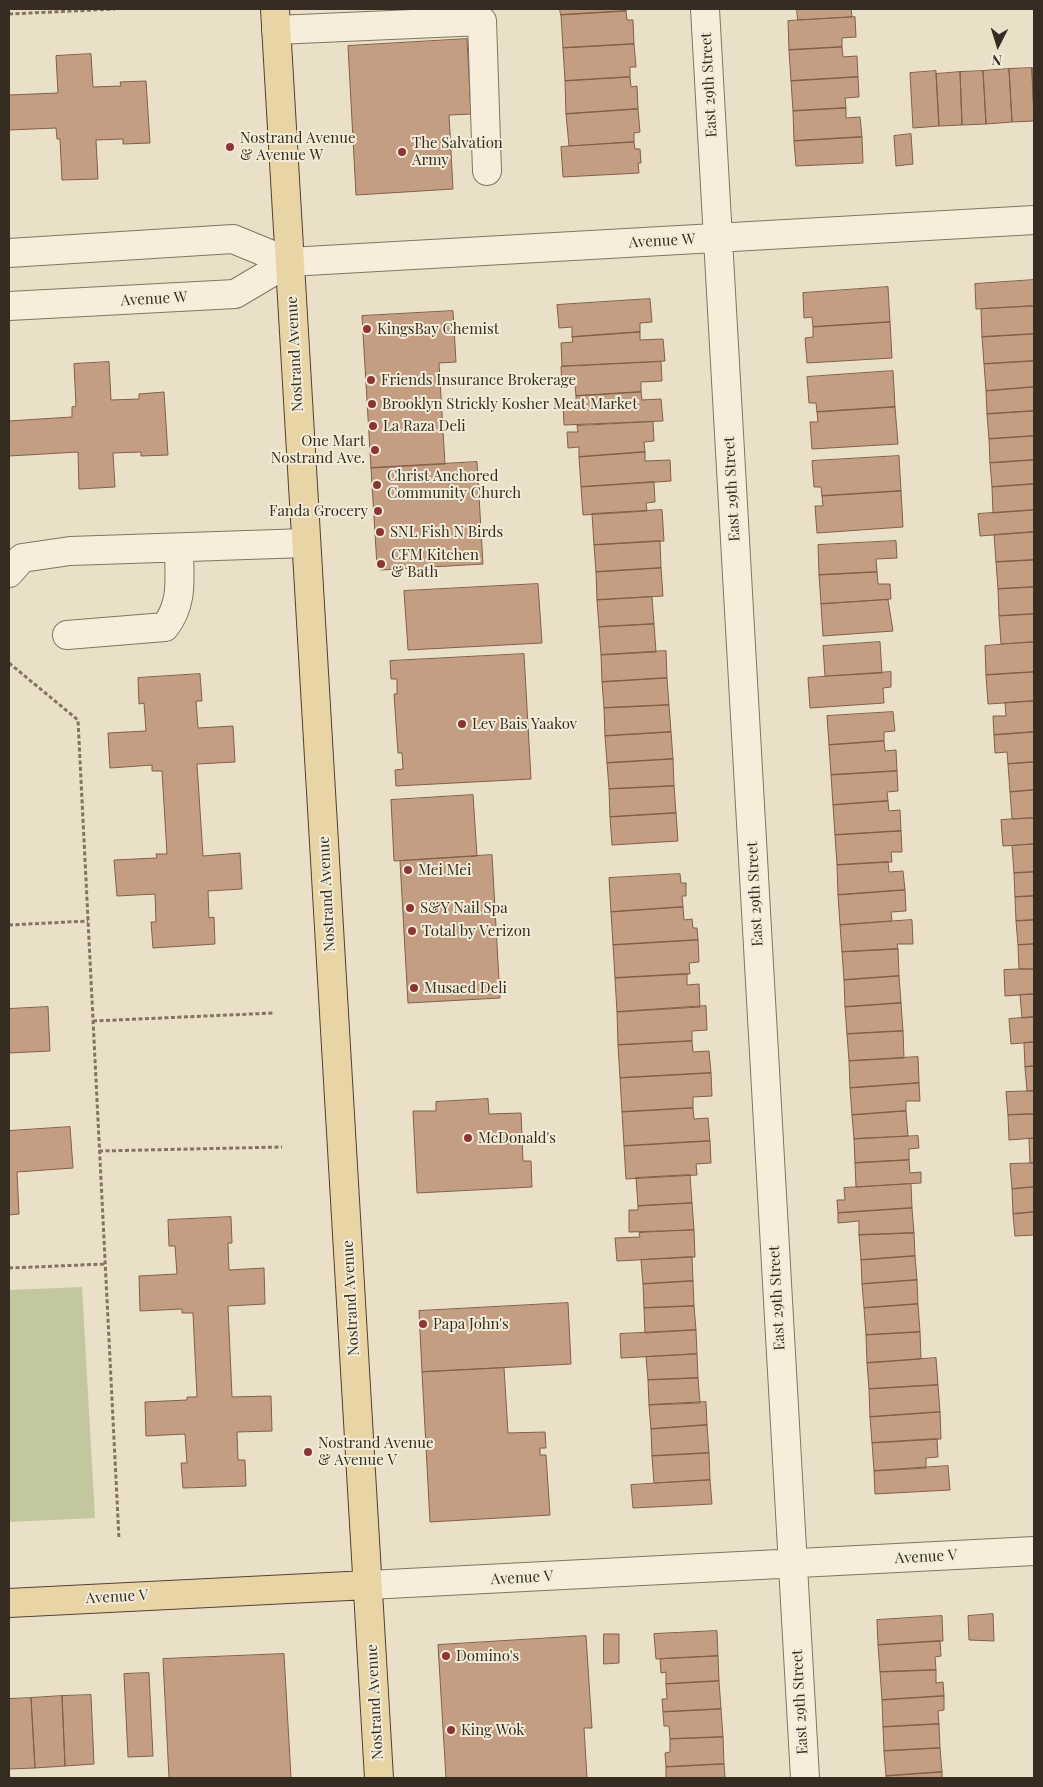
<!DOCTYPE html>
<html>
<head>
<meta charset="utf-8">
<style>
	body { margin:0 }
	#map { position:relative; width:1043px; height:1787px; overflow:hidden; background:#eae0c8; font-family:"Playfair Display",serif }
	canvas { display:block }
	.frame { position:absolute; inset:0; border:10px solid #362c21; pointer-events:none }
	.north { position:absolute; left:973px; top:20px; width:50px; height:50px; -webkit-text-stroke:4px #f2ebd7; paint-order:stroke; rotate:185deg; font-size:14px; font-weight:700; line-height:20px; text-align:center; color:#362c21 }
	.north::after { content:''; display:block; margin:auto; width:18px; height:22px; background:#362c21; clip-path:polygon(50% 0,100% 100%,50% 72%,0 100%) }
</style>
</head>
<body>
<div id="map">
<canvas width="1043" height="1787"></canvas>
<div class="frame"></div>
<div class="north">N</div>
</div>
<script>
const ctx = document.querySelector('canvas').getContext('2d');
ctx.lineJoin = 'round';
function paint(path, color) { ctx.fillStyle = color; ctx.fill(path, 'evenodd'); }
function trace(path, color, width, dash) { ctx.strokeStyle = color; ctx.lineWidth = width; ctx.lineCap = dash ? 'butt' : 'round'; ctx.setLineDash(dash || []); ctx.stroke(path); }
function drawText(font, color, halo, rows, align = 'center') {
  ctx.font = font + ' "Playfair Display",serif'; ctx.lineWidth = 4; ctx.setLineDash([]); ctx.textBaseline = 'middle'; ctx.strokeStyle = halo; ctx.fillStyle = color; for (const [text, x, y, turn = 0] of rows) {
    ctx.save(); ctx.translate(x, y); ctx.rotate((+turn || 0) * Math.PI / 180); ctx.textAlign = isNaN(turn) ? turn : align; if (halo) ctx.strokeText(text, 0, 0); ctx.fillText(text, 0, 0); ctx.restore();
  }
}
paint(new Path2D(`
	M82,1287L95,1518L9,1522V1290Z`), '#c2c79d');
const building = new Path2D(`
	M560,9H626V11L561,15Z
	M797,9H851L852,17L798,20Z
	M626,11L627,20H633L634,44L563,48L561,15Z
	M855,17L856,37L842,38V47L789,50L788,21Z
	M467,39L471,114L449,115L453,189L356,195L348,46Z
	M634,44L636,67H630V77L565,81L563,48Z
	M842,47L843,57L857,56L858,77L791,81L789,50Z
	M91,54L93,87L121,86L120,82L146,81L150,143L123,144V139L96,140L98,179L62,180L60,139H57L56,128L9,130V95L58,93L56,56Z
	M1032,68L1034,121L1012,122L1009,69Z
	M1032,68H1034V111Z
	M1009,69L1012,122L986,124L983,71Z
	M936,71L939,126L913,128L910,73Z
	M983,71L986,124L962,125L960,72Z
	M960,72L962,125L939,126L936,74Z
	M630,77L631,87L637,86L638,109L566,114L565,81Z
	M858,77L859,97L845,98L846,108L793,111L791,81Z
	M846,108V118L860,117L862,137L794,141L793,111Z
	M638,109L640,132L634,133V142L569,146L566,114Z
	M911,134L913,164L896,166L894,136Z
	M862,137L863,163L796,166L794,141Z
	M634,142L635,149H640L641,163H638L639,173L563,177L561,147Z
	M1034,280V306L976,309L975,284Z
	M888,287L890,322L813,327L812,317L804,318L803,293Z
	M650,299L652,322L640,323V332L572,337V327L559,328L557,305Z
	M1034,306V334L982,337L981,309Z
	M453,311L456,362L439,363L445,464L371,468L362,316Z
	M890,322L892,358L807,363L805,338L813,337V327Z
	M640,332V340L663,339L665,361L562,366L561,343L573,342L572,337Z
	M1034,334V361L984,364L982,337Z
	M1034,361V387L986,391L984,364Z
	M109,362L111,400L139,399V394L164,392L168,455L141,456V452L113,453L115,487L79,489L78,452L9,456V421L72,417V407L76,406L74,364Z
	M661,362L662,381L641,382V392L576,396L575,385L562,386L561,367Z
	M893,371L895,407L817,412L816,403H809L807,377Z
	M1034,387V411L987,414L986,391Z
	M641,392L642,400L661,399L663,421L564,425L563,405L576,404V396Z
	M895,407L898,444L812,449L810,422H818L817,412Z
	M1034,411V436L989,439L987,414Z
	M653,422L654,441L644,442L645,452L579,457V447L568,448L567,432H578L577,426Z
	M1034,436V460L990,463L989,439Z
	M645,452V461L670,460L671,481L581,487L579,457Z
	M899,456L901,491L822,496L821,487H814L812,461Z
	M1034,460V484L992,487L990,463Z
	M477,462L483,564L380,570V566H377L371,468Z
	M654,482L655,502L646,503L647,511L583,515L581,487Z
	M1034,484V510L993,513L992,487Z
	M901,491L903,527L817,533L815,506H823L822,496Z
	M662,510L664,541L594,545L592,514Z
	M1034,510V532L980,536L978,514Z
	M1034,532V560L996,562L994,535Z
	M660,541L661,568L596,572L594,545Z
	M896,541L897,558L876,559L877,572L819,575L818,545Z
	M1034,560V587L998,589L996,562Z
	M661,568L663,596L597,600L596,572Z
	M877,572L878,584H890L891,599L821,604L819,575Z
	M538,584L542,643L408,650L404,591Z
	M1034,587V614L999,616L998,589Z
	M652,597L654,624L599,627L597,600Z
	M888,600L893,631L823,636L821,604Z
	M1034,614V642L1001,644L999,616Z
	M654,624L656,652L601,655L599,627Z
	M880,642L882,673L825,676L823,646Z
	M1034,642V672L986,675L985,646Z
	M666,651L667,678L602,682L601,655Z
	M524,654L531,779L396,786L395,770L403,769L402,753H398L394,694H397V679H391L390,661Z
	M891,672V687L883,688L884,703L810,708L808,678Z
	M1034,672V701L988,704L986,675Z
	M200,674L202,701H196L198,728L233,726L235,762L197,764L203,856L240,853L242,889L208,891L209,918L214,917L215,944L153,948L151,922H156L155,894L117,896L114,860L157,858L156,854H167L162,771H152V765L110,768L108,733L146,731L144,703L139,704L138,678Z
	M667,678L669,705L604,708L602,682Z
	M1034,701V732L994,735L993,716H1006L1005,703Z
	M669,705L671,732L605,736L604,708Z
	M893,712L895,731L884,732V741L829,745L827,716Z
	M671,732L673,759L607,763L605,736Z
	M1034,732V762L1008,764L1007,752L995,753L994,735Z
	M884,741L885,751L896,750L897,771L831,775L829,745Z
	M673,759L674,786L609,789L607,763Z
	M1034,762V790L1010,792L1008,764Z
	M897,771L898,791L887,792L888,801L833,805L831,775Z
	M674,786L676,813L610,817L609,789Z
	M1034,790V818L1012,819L1010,792Z
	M473,795L477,856L394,861L391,800Z
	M888,801L889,811L900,810L901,831L835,835L833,805Z
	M676,813L678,841L612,845L610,817Z
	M1034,818V844L1003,846L1001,820Z
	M901,831L902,852H891L892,862L837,865L835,835Z
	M1034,844V872L1014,873L1012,846Z
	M492,855L500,998L408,1003L400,861Z
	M888,862L889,872L903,871L905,890L838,895L837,865Z
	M1034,872V896L1015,897L1014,873Z
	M680,874L681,883H686V896H682L683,907L611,912L609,878Z
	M905,890L906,911L891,912L892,921L840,925L838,895Z
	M1034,896V920L1016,921L1015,897Z
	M683,907L684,920L692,919L693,928H697L698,940L613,945L611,912Z
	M912,920L913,944H897L898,949L842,952L840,925Z
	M1034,920V944L1018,945L1016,921Z
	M698,940L699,962L689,963L690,974L615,978L613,945Z
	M1034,944V969H1019L1018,945Z
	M898,949L899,976L844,980L842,952Z
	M1019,969H1034V994L1005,996L1004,970Z
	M687,974V985L699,984L700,1007L617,1012L615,978Z
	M899,976L901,1003L845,1007L844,980Z
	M1034,994V1017L1022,1018L1020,995Z
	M901,1003L903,1031L847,1034L845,1007Z
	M706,1006L707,1030L692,1031V1041L618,1045L617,1012Z
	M48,1007L50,1051L9,1053V1009Z
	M1034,1017V1042L1011,1044L1009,1019Z
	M903,1031L904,1058L849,1061L847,1034Z
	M692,1041L693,1052L709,1051L711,1073L620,1078L618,1045Z
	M1034,1042V1066L1025,1067L1024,1043Z
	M918,1057L919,1083L850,1088L849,1061Z
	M1034,1066V1091H1027L1025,1067Z
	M711,1073L712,1096L693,1097V1108L622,1112L620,1078Z
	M919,1083L920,1101H906V1111L852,1115L850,1088Z
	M1027,1091H1034V1114L1008,1115L1006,1092Z
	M488,1099L489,1114L521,1113L523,1161H531L532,1187L417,1193L413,1111H436V1102Z
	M693,1108L694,1119L708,1118L710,1141L624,1146L622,1112Z
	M906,1111L908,1136L854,1139L852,1115Z
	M1034,1114V1138L1009,1140L1008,1115Z
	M70,1127L73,1168L17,1172L19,1214L9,1215V1131Z
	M918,1136L919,1148L909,1149V1160L855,1163L854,1139Z
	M1034,1138V1163H1030L1029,1139Z
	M710,1141L711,1163L696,1164L697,1175L626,1179L624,1146Z
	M909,1160L910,1173L921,1172V1183L856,1187L855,1163Z
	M1030,1163H1034V1187L1012,1189L1010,1164Z
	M690,1175L692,1203L638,1206L636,1178Z
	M911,1184L912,1208L838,1213L837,1200H845L844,1188Z
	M1034,1187V1212L1013,1214L1012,1189Z
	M692,1203L694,1230L629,1232V1210H638V1206Z
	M912,1208L914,1233L859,1235V1221L838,1223V1213Z
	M1034,1212V1235L1015,1236L1013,1214Z
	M231,1217L232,1243H228L229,1270L264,1268L265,1304L228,1306L232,1397L271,1396L272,1431L237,1432L238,1460H245L246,1486L183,1488L181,1463H187L185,1434L146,1436L145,1402L187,1400V1397H197L193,1313H182V1309L140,1311L139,1276L177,1274L175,1246H169L168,1220Z
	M694,1230L695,1257L617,1261L615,1238L640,1237L639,1233Z
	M914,1233L915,1256L861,1260L859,1235Z
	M915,1256L917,1280L862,1284L861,1260Z
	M692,1257L693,1281L643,1284L641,1260Z
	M917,1280L918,1304L864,1308L862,1284Z
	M693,1281L694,1306L644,1308L643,1284Z
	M568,1303L571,1364L422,1372L419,1311Z
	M918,1304L920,1332L866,1335L864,1308Z
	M694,1306L696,1330L645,1333L644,1308Z
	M696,1330L697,1354L621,1358L620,1334Z
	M920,1332L921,1359L867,1363L866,1335Z
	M697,1354L698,1378L648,1380L646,1357Z
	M936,1358L938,1385L869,1389L867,1363Z
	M504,1368L508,1433L545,1432L546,1448H540V1455H546L550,1515L430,1522L422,1372Z
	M698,1378L700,1403L649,1405L648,1380Z
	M938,1385L940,1412L870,1417L869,1389Z
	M706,1402L707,1425L651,1429L649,1405Z
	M940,1412L941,1439L872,1443L870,1417Z
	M707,1425L709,1453L652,1456L651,1429Z
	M937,1439L938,1457L926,1458V1468L874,1471L872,1443Z
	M709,1453L710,1480L654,1483L652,1456Z
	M948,1466L950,1490L875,1494L874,1471Z
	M710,1480L712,1504L633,1508L631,1485Z
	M993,1614L994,1641L969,1640L968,1616Z
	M942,1616L943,1641L878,1645L877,1620Z
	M717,1631L718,1656L656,1659L654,1634Z
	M604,1634H619V1663L604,1664Z
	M586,1636L592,1728H584L587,1778H446L438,1645Z
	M940,1641L941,1656L935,1657L936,1670L880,1672L878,1645Z
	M284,1654L291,1778H169L163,1659Z
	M718,1656L719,1681L666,1684V1672L661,1673L660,1659Z
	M936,1670V1683L943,1682L944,1696L882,1700L880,1672Z
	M149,1673L153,1756L128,1757L124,1674Z
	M719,1681L721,1709L663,1712L662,1699H667L666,1684Z
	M91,1695L94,1764L65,1766L62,1696Z
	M62,1696L65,1766L35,1768L31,1698Z
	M944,1696V1710L938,1711L939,1724L883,1727L882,1700Z
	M31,1698L35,1768L9,1769V1699Z
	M721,1709L723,1737L670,1739L669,1726H664L663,1712Z
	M939,1724L940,1748L884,1751L883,1727Z
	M723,1737L724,1764L666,1767L665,1753L670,1752V1739Z
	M940,1748L942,1772L886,1776L884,1751Z
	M724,1764L725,1778H666V1767Z
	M942,1772V1778H886V1776Z`);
paint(building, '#c49e82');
trace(building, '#815f47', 1);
const minor = new Path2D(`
	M705,9L805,1778
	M276,30L482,21L487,171
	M9,253L233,239L289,262L1034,220
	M9,306L235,294L289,262
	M9,573L22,558L70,551L306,543
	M67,635L165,627C184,602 179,578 179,548
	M368,1585L1034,1551`);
const major = new Path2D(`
	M275,9L379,1778
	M9,1603L368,1585`);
trace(minor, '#84735f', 30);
trace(major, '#534233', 30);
trace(new Path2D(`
	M9,14L115,9
	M9,663L78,720L119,1539
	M9,925L88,921
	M93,1021L274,1013
	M99,1151L282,1147
	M9,1268L105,1264`), '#84735f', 3, [4, 2.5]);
trace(minor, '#f6eedb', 28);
trace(major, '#e9d4a5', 28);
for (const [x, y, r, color] of [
	[230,147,5,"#8d3535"],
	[402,152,5,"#8d3535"],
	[367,329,5,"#8d3535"],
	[371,380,5,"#8d3535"],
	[372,404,5,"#8d3535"],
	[373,426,5,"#8d3535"],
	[375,450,5,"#8d3535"],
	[377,485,5,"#8d3535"],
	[378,511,5,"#8d3535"],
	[380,532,5,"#8d3535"],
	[381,564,5,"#8d3535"],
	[462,724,5,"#8d3535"],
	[408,870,5,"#8d3535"],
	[410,908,5,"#8d3535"],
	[412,931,5,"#8d3535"],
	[414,988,5,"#8d3535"],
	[468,1138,5,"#8d3535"],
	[423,1324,5,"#8d3535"],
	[308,1452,5,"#8d3535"],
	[446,1656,5,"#8d3535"],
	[451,1730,5,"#8d3535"]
]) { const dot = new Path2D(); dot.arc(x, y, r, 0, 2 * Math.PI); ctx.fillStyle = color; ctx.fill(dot); trace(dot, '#f2ebd7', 2); }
drawText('15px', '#362c21', '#f2ebd7', [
	["East 29th Street",709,85,-93],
	["Avenue W",662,241,-3],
	["Avenue W",154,299,-3],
	["Nostrand Avenue",295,354,-93],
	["East 29th Street",732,489,-93],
	["Nostrand Avenue",327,894,-93],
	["East 29th Street",755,894,-93],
	["Nostrand Avenue",351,1298,-93],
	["East 29th Street",777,1298,-93],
	["Avenue V",926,1557,-3],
	["Avenue V",522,1578,-3],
	["Avenue V",117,1597,-3],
	["Nostrand Avenue",375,1702,-93],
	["East 29th Street",800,1702,-93]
]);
drawText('15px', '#362c21', '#f2ebd7', [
	["Nostrand Avenue",240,138],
	["& Avenue W",240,155],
	["The Salvation",412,143],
	["Army",412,160],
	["KingsBay Chemist",377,329],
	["Friends Insurance Brokerage",381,380],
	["Brooklyn Strickly Kosher Meat Market",382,404],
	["La Raza Deli",383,426],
	["One Mart",365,441,"right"],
	["Nostrand Ave.",365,458,"right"],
	["Christ Anchored",387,476],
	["Community Church",387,493],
	["Fanda Grocery",368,511,"right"],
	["SNL Fish N Birds",390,532],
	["CFM Kitchen",391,555],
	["& Bath",391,572],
	["Lev Bais Yaakov",472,724],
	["Mei Mei",418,870],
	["S&Y Nail Spa",420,908],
	["Total by Verizon",422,931],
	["Musaed Deli",424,988],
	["McDonald's",478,1138],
	["Papa John's",433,1324],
	["Nostrand Avenue",318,1443],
	["& Avenue V",318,1460],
	["Domino's",456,1656],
	["King Wok",461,1730]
], 'left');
</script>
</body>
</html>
